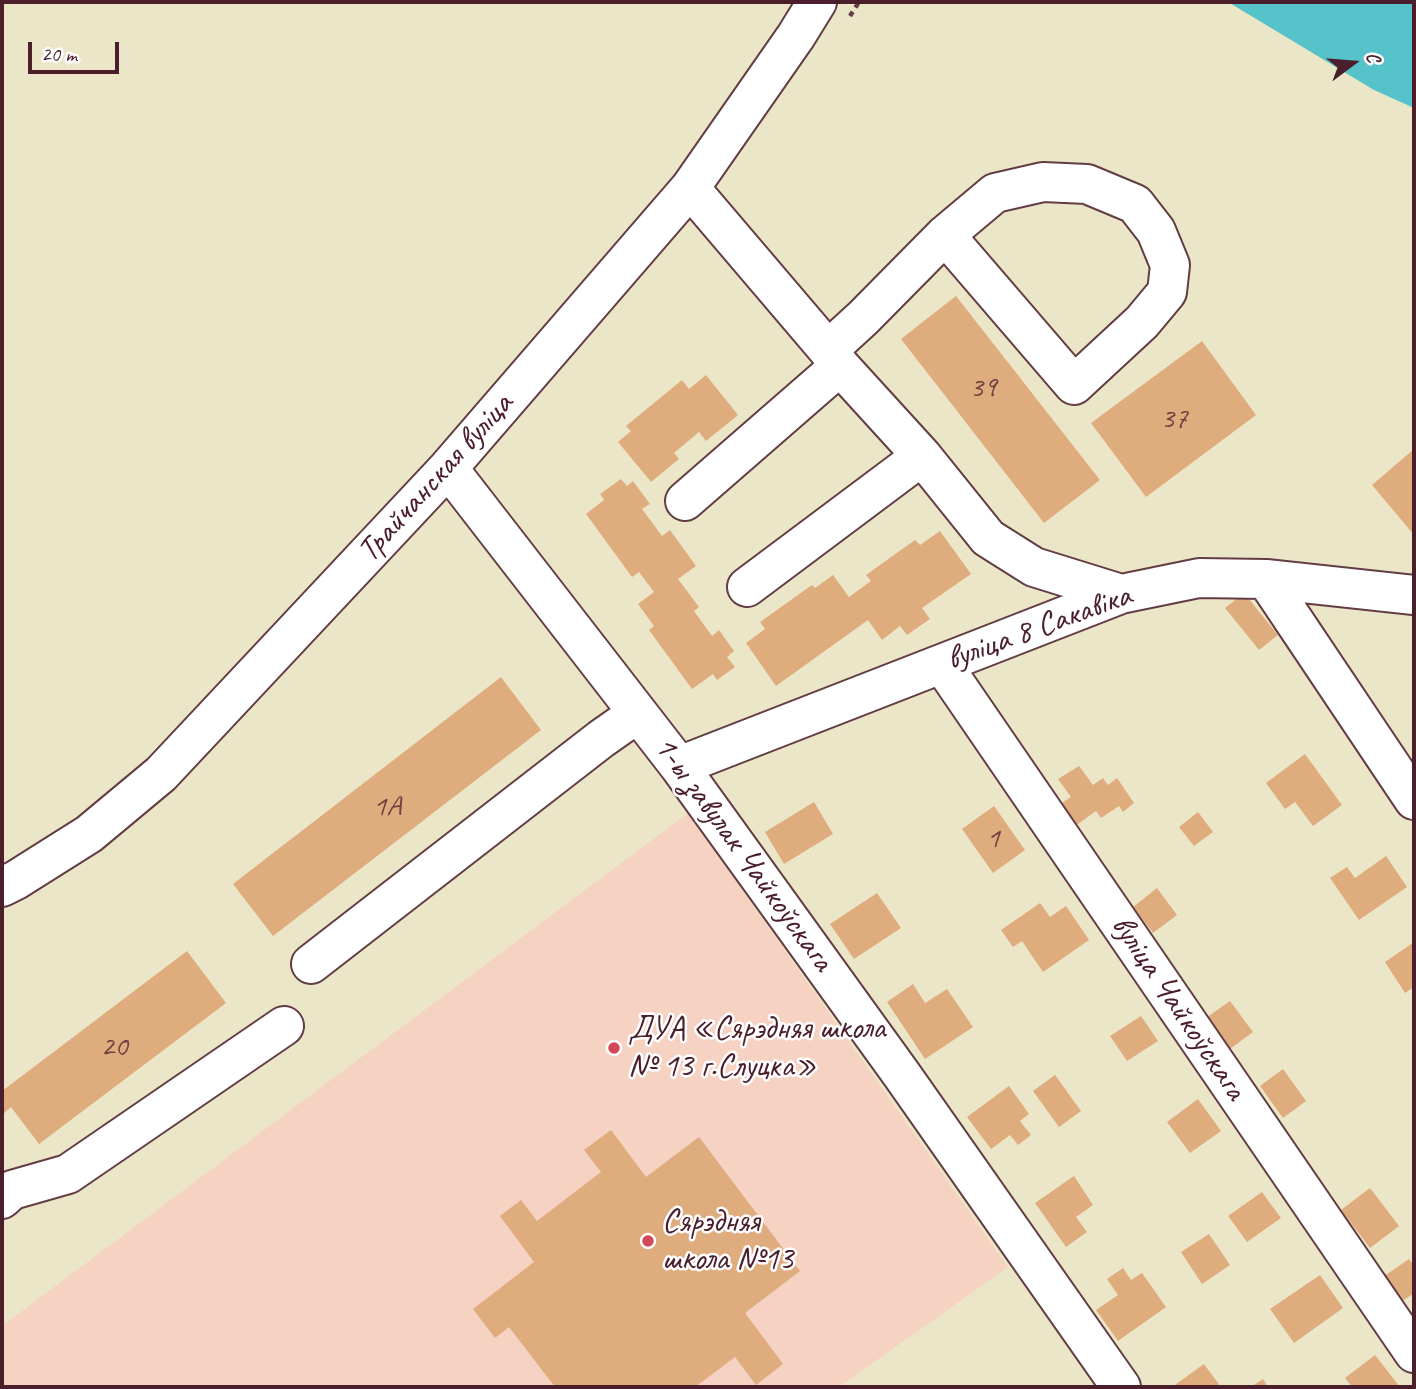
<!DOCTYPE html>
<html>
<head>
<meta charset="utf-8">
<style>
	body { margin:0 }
	#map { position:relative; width:1416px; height:1389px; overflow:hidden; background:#ece6c8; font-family:Caveat,sans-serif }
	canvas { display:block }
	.frame { position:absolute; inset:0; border:4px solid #4a1f2b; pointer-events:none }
	.north { position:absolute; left:1318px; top:28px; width:70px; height:70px; -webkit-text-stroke:5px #fff; paint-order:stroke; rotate:74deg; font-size:19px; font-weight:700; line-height:28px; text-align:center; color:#4a1f2b }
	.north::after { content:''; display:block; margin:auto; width:24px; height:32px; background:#4a1f2b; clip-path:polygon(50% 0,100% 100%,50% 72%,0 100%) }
	.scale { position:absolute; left:28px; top:42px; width:91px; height:32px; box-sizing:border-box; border:4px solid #4a1f2b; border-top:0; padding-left:9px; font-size:21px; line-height:24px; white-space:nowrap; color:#4a1f2b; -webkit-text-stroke:5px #fff; paint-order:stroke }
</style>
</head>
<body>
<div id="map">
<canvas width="1416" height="1389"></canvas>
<div class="frame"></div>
<div class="north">С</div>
<div class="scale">20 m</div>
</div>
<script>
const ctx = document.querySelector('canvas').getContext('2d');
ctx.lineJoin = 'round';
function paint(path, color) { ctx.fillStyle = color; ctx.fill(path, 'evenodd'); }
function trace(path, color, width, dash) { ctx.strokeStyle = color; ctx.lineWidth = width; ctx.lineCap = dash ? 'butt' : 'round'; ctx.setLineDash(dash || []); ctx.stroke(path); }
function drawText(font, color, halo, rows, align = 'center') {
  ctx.font = font + ' Caveat,sans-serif'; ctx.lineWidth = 5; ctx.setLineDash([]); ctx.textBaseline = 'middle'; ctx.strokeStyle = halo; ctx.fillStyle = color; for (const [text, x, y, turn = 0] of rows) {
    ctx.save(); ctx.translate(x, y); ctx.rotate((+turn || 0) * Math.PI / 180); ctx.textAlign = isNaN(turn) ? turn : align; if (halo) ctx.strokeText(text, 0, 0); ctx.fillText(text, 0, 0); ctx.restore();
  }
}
paint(new Path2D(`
	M688,813L1008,1267L839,1387H2V1326Z`), '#f5d2c2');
paint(new Path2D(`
	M1228,2H1414V108L1374,90Z`), '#55c3c9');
paint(new Path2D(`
	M956,296L1100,480L1044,523L901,339Z
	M1202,341L1256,415L1146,497L1091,423Z
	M706,375L738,415L706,441L699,432L674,453L679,459L651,482L618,442L631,431L626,426L682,380L689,389Z
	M1414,449V535L1372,485Z
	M621,479L627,486L633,481L650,504L642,509L662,536L670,530L696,566L678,579L699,607L694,611L712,636L719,630L734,651L727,657L735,667L717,680L713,674L692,689L649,630L654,626L638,604L654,592L639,572L632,577L586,514L604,500L600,494Z
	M940,531L971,574L922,608L930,619L907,635L900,626L882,640L868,620L776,686L746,643L765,629L760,622L812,585L815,588L833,575L849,597L871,581L866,575L915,540L920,545Z
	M1244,593L1278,635L1259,650L1225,608Z
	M501,677L541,730L273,936L233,884Z
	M1305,754L1342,805L1313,826L1295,802L1285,809L1266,783Z
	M1079,766L1093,785L1103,778L1108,785L1117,778L1134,803L1123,812L1119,806L1101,818L1096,811L1074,827L1059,805L1071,797L1058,779Z
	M814,802L833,834L784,864L765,832Z
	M994,806L1025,850L993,873L962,829Z
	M1198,812L1213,832L1194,846L1179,827Z
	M1386,856L1407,887L1359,920L1330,878L1347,867L1355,878Z
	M1157,888L1177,915L1153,933L1133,907Z
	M877,893L901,928L854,959L830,924Z
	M1040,903L1050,917L1066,906L1089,940L1043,972L1022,941L1013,947L1001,930Z
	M1414,942V987L1405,993L1385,962Z
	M187,951L226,1003L39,1144L11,1107L2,1115V1091Z
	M913,984L925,1003L947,989L973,1027L925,1059L887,1002Z
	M1230,1001L1253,1032L1230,1049L1206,1018Z
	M1141,1016L1158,1041L1127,1061L1110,1036Z
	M1283,1069L1306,1101L1283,1118L1260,1086Z
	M1055,1075L1081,1111L1059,1127L1033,1091Z
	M1009,1086L1029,1114L1020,1121L1031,1135L1018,1145L1010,1135L991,1149L967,1117Z
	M1198,1099L1221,1131L1190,1153L1167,1122Z
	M611,1130L646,1177L699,1137L800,1271L745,1313L783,1364L756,1385L735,1357L695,1387H555L509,1327L495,1338L473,1309L534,1262L500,1216L521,1200L537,1221L601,1172L584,1150Z
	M1074,1176L1093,1205L1076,1217L1087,1232L1066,1247L1035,1203Z
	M1370,1188L1399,1226L1370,1248L1341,1210Z
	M1262,1192L1281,1218L1247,1242L1228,1216Z
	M1209,1234L1230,1265L1202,1284L1181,1252Z
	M1409,1259L1414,1266V1293L1394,1307L1377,1281Z
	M1123,1268L1131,1280L1142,1273L1166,1307L1118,1341L1096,1310L1118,1295L1107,1279Z
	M1320,1275L1343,1308L1294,1343L1270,1309Z
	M1375,1355L1400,1387H1352L1345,1378Z
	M1204,1364L1221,1387H1172Z
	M1263,1379L1268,1387H1251Z`), '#dfac7e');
const minor = new Path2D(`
	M690,188L828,350L840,366L922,456L988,538L1034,567L1121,594
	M828,350L863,318L945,235L995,193L1043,182L1087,184L1135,204L1156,231L1170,265L1167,292L1142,322L1074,385L945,235
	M448,468L679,766L902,1075L1121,1387
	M685,501L840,366
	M1266,579L1414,800
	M747,587L922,456
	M942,664L1414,1353
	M679,766L1121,594L1199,578L1266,579L1414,595
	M2,887L16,880L89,834L161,774L448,468L690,188L796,36L817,2
	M311,964L601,739L638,713
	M2,1199L12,1190L68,1174L284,1026`);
trace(minor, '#623d43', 42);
trace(new Path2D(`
	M850,16L859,2`), '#623d43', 4.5, [5, 5]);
trace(minor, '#fff', 38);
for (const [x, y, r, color] of [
	[614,1048,7,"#d1495b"],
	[648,1241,7,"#d1495b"]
]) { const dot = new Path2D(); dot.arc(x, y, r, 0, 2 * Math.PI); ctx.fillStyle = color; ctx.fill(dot); trace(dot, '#fff', 2.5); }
drawText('30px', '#6f4240', null, [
	["39",983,388],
	["37",1174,419],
	["1А",387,807],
	["1",993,839],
	["20",114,1047]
]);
drawText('33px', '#4a1f2b', '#fff', [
	["Трайчанская вуліца",436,478,-48],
	["вуліца 8 Сакавіка",1039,628,-20],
	["1-ы завулак Чайкоўскага",743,854,54],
	["вуліца Чайкоўскага",1178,1008,56]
]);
drawText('33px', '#4a1f2b', '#fff', [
	["ДУА «Сярэдняя школа",628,1029],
	["№ 13 г.Слуцка»",628,1067],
	["Сярэдняя",662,1222],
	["школа №13",662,1260]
], 'left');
</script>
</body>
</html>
